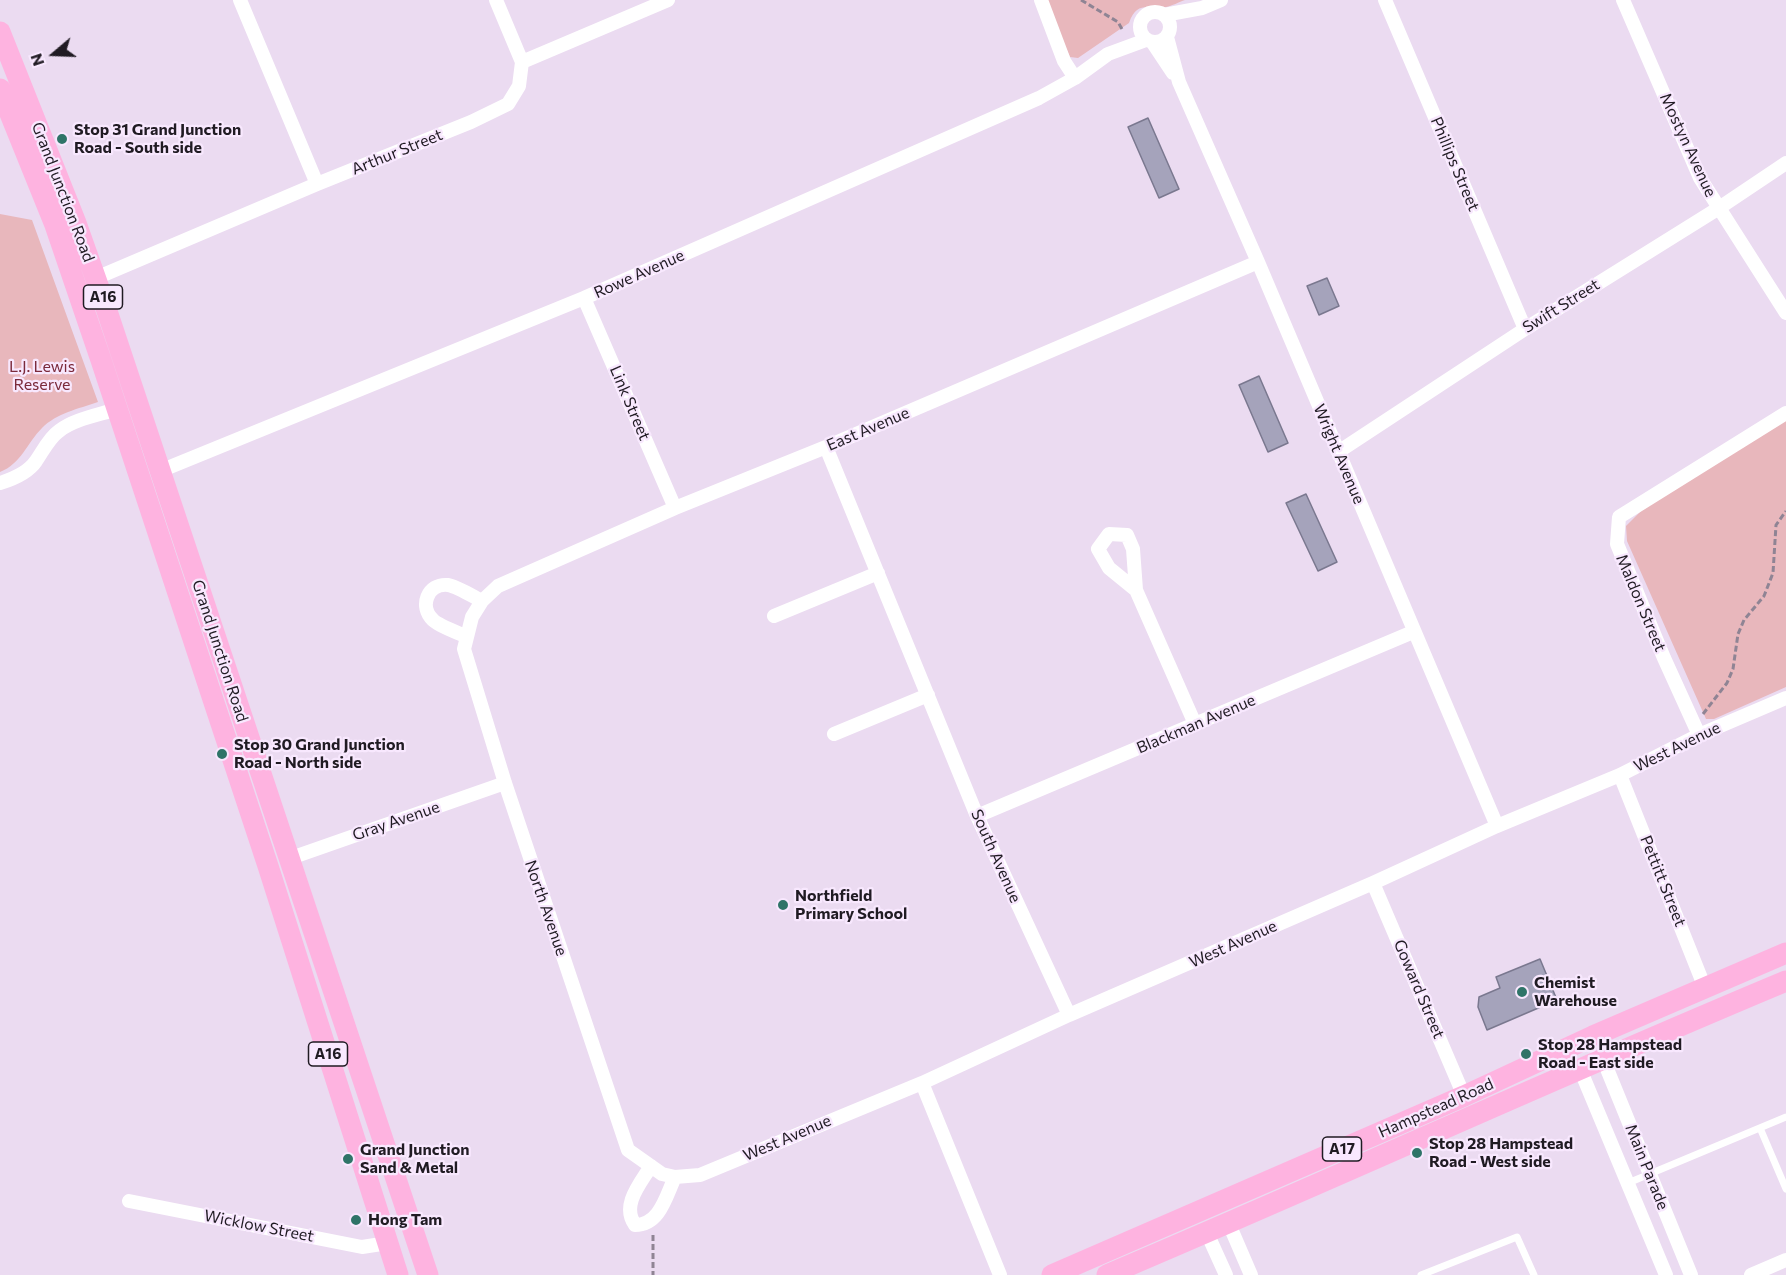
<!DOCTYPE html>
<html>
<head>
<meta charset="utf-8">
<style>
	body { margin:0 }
	#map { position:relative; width:1786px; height:1275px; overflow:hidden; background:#ebdbf1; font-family:Commissioner,sans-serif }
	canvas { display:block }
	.north { position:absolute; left:24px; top:24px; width:60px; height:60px; -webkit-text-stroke:4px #f8e8fe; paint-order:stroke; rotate:251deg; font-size:16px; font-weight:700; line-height:24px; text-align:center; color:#201b23 }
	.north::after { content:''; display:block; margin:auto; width:21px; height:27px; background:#201b23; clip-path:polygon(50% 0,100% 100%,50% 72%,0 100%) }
</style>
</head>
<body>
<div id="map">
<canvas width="1786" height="1275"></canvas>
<div class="north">N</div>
</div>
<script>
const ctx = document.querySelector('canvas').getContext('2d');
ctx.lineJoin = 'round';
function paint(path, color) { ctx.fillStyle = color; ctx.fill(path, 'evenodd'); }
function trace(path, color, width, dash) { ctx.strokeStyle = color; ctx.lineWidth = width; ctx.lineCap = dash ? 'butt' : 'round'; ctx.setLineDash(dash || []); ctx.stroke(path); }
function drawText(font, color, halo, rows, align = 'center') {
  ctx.font = font + ' Commissioner,sans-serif'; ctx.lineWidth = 4.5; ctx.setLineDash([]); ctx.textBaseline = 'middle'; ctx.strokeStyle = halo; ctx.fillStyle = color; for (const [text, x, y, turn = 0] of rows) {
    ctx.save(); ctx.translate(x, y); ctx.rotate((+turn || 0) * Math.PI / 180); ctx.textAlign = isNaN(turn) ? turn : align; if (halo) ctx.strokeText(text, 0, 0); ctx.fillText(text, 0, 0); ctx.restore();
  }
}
paint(new Path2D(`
	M1044,0H1185C1179,2 1172,6 1166,7C1148,10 1137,0 1129,23L1078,58L1070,57Z
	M0,214L32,220L98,402C78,409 57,413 42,428C27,443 21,464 0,472Z
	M1786,419V687L1714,719H1706L1627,541L1626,526L1648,504Z`), '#e8b7bc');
const building = new Path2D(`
	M1148,118L1179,189L1159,198L1128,127Z
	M1327,278L1339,306L1319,315L1307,286Z
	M1259,376L1288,443L1268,452L1239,385Z
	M1306,494L1337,562L1318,571L1286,503Z
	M1540,959L1557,1000L1487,1030L1478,1007L1479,997L1500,988L1496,977Z`);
paint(building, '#a5a3bb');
trace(building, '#7a788f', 1.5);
trace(new Path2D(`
	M1081,0L1118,22L1122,29
	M1703,714L1727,683L1733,669L1738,634L1744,620L1764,596L1773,573L1776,525L1786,511
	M653,1235V1275`), '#8f8494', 3, [6, 3]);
trace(new Path2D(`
	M1760,1128L1786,1189
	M1628,1183L1786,1117
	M1421,1275L1517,1237L1534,1275`), '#fff', 7);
trace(new Path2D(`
	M240,0L317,184
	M496,0L522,62
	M1041,0L1064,61L1075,78
	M1385,0L1525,329
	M1623,0L1700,178L1786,313
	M1140 27a15 15 0 1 1 30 0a15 15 0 1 1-30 0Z
	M1164,15L1202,8L1221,0
	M1167,37L1179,82L1258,262L1497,826
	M1153,43L1173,73
	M1258,262L826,447L675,508L498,586L482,601L472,617L464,649L505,783L628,1150L662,1174L675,1177L700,1175L922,1083L1069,1015L1373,883L1497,826L1620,775L1699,735L1786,698
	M96,278L317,184L471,122L508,104L519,86L522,62L668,0
	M584,298L675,508
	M826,447L977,816L1069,1015
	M1338,452L1525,329L1719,208L1786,163
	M160,471L584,298L1039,98L1075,78L1108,54L1146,40
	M0,483C13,479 28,473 36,461C43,451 49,438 59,431C74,419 99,415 117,409
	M1136,590L1109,568L1098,549L1109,534L1127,535L1133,549L1136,590L1195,724
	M774,616L878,573
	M467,637C459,633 439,626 433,620C419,607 427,583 448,585C456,586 474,597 482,601
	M834,734L928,695
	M1699,735L1664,658L1617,544L1619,517L1786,413
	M1620,775L1705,988
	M977,816L1413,632
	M288,859L505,783
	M1373,883L1464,1096
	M1603,1059L1691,1275
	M1580,1069L1666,1275
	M922,1083L1000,1275
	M651,1166C640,1184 621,1205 635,1225C660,1225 666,1196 675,1177
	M129,1201L362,1247L388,1243
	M1229,1224L1251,1275
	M1207,1233L1226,1275
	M1751,1275L1786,1260`), '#fff', 14);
trace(new Path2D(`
	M0,32L76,223L104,302L428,1275
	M0,89L55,225L101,360L268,866L398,1275
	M1052,1275L1464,1096L1593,1036L1786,953
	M1107,1275C1334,1179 1558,1076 1786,981`), '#feb3e0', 21);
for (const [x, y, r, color] of [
	[62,139,6,"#2f7468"],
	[222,754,6,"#2f7468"],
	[783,905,6,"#2f7468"],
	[1522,992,6,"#2f7468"],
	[1526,1054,6,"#2f7468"],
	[1417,1153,6,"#2f7468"],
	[348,1159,6,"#2f7468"],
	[356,1220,6,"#2f7468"]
]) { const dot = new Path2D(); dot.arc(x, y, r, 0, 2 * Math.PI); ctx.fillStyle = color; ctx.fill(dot); trace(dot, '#f8e8fe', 2); }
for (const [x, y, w] of [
	[103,297,39],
	[328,1054,39],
	[1342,1149,39]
]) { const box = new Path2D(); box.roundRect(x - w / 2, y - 12, w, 24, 4.5); ctx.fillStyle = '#f8e8fe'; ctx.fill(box); trace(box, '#201b23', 1.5); }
drawText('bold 15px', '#201b23', null, [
	["A16",103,297],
	["A16",328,1054],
	["A17",1342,1149]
]);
drawText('bold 16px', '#201b23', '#f8e8fe', [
	["Stop 31 Grand Junction",74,130],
	["Road - South side",74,148],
	["Stop 30 Grand Junction",234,745],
	["Road - North side",234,763],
	["Northfield",795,896],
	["Primary School",795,914],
	["Chemist",1534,983],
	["Warehouse",1534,1001],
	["Stop 28 Hampstead",1538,1045],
	["Road - East side",1538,1063],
	["Stop 28 Hampstead",1429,1144],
	["Road - West side",1429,1162],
	["Grand Junction",360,1150],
	["Sand & Metal",360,1168],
	["Hong Tam",368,1220]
], 'left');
drawText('16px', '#201b23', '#f8e8fe', [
	["Mostyn Avenue",1688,145,65],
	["Arthur Street",397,152,-22],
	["Phillips Street",1455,164,67],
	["Grand Junction Road",63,192,69],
	["Rowe Avenue",639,274,-24],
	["Swift Street",1561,306,-32],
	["Link Street",630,403,67],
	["East Avenue",868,429,-23],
	["Wright Avenue",1339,454,67],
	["Maldon Street",1641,603,67],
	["Grand Junction Road",220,651,72],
	["Blackman Avenue",1196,724,-23],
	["West Avenue",1677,747,-26],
	["Gray Avenue",396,821,-19],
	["South Avenue",996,856,66],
	["Pettitt Street",1663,881,68],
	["North Avenue",546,908,71],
	["West Avenue",1233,944,-24],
	["Goward Street",1419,989,67],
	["Hampstead Road",1436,1108,-24],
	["West Avenue",787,1138,-23],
	["Main Parade",1647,1167,68],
	["Wicklow Street",259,1226,11]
]);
drawText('16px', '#7b2a3b', '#f8e8fe', [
	["L.J. Lewis",42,367],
	["Reserve",42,385]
]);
</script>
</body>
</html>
